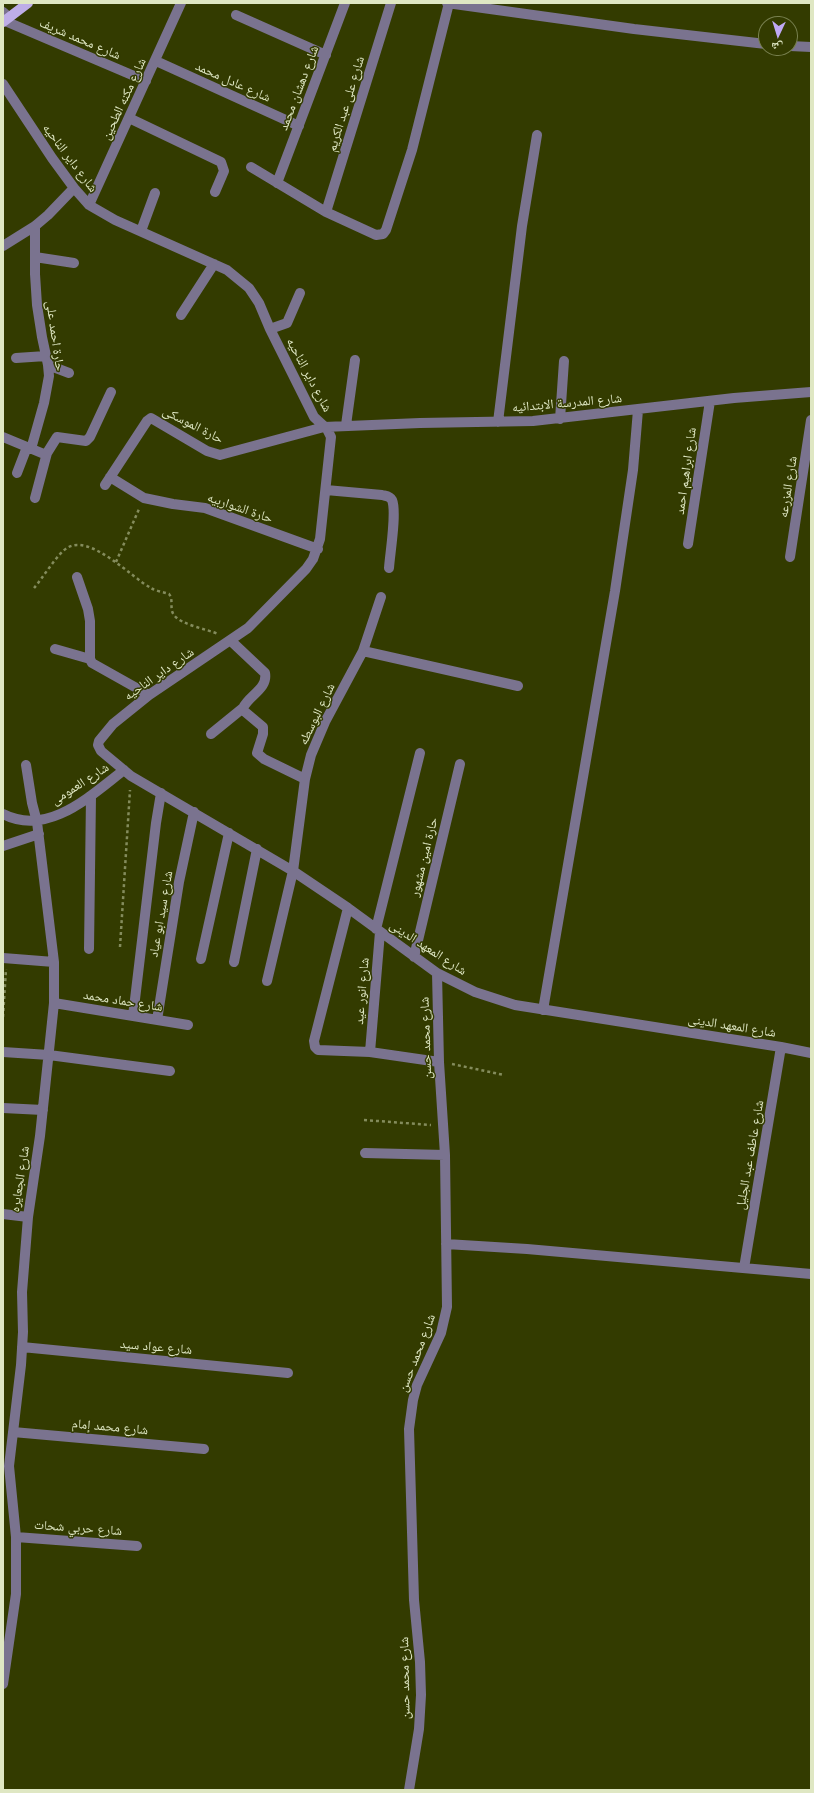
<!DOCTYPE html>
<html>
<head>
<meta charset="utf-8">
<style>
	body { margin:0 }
	#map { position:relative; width:814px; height:1793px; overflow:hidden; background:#333b00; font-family:Quicksand,"Noto Naskh Arabic",sans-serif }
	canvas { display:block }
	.frame { position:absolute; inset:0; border:4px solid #dfe7c3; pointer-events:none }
	.north { position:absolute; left:758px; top:16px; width:40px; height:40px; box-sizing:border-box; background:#333b00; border:1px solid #78804e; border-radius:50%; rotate:184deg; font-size:11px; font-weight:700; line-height:16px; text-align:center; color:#dfe7c3 }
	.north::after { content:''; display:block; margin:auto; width:14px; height:18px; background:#bfa9f4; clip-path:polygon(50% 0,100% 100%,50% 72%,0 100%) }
</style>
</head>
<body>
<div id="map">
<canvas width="814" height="1793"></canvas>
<div class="frame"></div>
<div class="north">ش</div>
</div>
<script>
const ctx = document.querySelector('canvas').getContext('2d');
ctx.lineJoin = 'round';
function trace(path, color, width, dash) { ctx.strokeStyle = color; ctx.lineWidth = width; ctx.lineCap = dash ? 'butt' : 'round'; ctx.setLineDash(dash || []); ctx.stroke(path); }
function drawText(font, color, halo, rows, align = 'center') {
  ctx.font = font + ' Quicksand,"Noto Naskh Arabic",sans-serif'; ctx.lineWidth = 3; ctx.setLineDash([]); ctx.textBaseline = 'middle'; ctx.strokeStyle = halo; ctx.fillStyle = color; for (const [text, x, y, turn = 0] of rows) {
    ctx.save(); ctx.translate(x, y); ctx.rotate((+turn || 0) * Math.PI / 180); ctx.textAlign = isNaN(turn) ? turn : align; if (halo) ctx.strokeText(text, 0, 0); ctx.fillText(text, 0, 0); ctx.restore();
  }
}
trace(new Path2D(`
	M116,562L139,509
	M34,588C42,579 58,553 67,548C90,533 132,578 151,588C156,591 163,592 169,594C174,600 169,609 174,615C181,625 207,629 218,634
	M120,947L130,790
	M3,1017L6,969
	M452,1064L504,1075
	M364,1120L431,1125`), '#848c5c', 2.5, [3, 3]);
trace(new Path2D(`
	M447,3L634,29L766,44
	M3,12L9,17
	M236,15L326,55
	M5,21L146,81
	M790,46L811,47
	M156,61L299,126
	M3,84L52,158L74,188L89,205L115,220L227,270L249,288L259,303L270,329L314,417L327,429L331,437L320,539L313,559L306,569L248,628L149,695L113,724L99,741L98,745L101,751L131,776L293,871L348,908L437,973L475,992L515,1005L781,1047L811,1053
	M129,118L221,162L224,171L215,192
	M251,167L326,212L376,235L383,234L386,230L412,150L449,3
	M277,183L345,3
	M89,205L181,3
	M326,212L391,3
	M141,231L155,193
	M3,246L35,226L48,215L74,188
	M35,257L74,263
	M181,315L214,264
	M270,329L287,323L300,293
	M16,358L46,356
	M48,365L69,373
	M560,419L564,361
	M498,422L522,226L537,135
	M346,425L355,360
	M3,437L44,454L47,453L57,437L86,441L90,437L111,392
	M31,449L44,403L49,376L48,365L42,337L37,305L35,274V226
	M17,473L27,447
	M110,477L144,498L173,504L205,508L318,549
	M105,485L147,421L151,418L207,451L220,455L324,427L420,423L533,421L734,398L811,392
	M326,490L382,495C386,496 390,496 392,500C397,512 390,553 389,568
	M35,498L47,453
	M688,544L710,401
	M790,557L811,420
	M77,577L88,609L90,621V659L92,663L149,695
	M230,640L265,673C268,689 249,695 243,708L244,711L263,727V734L257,753L264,759L305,779
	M55,649L90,659
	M363,651L518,686
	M211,734L243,708
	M3,814C48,837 90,796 124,770
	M3,846L39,834
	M348,908L314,1041L315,1047L318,1050L370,1052L439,1062
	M376,929L420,753
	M89,949L91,796
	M414,957L460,764
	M3,958L54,962
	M201,959L229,833
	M234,962L257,849
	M267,981L293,871L305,779L311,755L325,722L363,651L381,597
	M54,1003L188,1025
	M543,1010L615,591L633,470L638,410
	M133,1016L156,823L161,793
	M157,1020L179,882L194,812
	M3,1052L49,1055L170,1071
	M370,1052L380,932
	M3,1108L43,1110
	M365,1153L445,1155
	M3,1214L28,1217
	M446,1244L527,1249L811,1274
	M744,1268L781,1047
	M22,1347L288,1373
	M13,1432L204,1449
	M16,1537L137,1546
	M3,1684L16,1594V1537L9,1466L21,1365L23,1332L22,1292L28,1217L40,1136L54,1003V962L37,822L32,803L26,765
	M409,1790L419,1729L421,1695L420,1662L414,1600L409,1429L413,1400L417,1385L441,1333L447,1307L445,1155L439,1062L437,973`), '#7a738f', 10);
trace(new Path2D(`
	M3,22L28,3`), '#beaee7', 10);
drawText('13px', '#dfe7c3', '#333b00', [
	["شارع محمد شريف",80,39,23],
	["شارع عادل محمد",233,82,24],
	["شارع دهشان محمد",299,88,-69],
	["شارع مكنه الطحين",124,99,-65],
	["شارع على عبد الكريم",346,104,-73],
	["شارع داير الناحيه",70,158,53],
	["حارة احمد على",55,336,82],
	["شارع داير الناحيه",309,375,62],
	["شارع المدرسة الابتدائيه",567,403,-5],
	["حارة الموسكى",193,425,27],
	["شارع ابراهيم احمد",686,471,-82],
	["شارع المزرعه",788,487,-81],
	["حارة الشواربيه",240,508,19],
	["شارع داير الناحيه",159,674,-35],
	["شارع البوسطه",317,714,-64],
	["شارع العمومى",80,784,-33],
	["حارة امين مشهور",424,857,-76],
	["شارع سيد ابو عياد",161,914,-80],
	["شارع المعهد الدينى",428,948,33],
	["شارع انور عيد",362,991,-85],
	["شارع حماد محمد",123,1001,9],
	["شارع المعهد الدينى",732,1026,9],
	["شارع محمد حسن",426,1038,-92],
	["شارع عاطف عبد الجليل",750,1155,-80],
	["شارع الجعايره",20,1179,-81],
	["شارع عواد سيد",156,1347,5],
	["شارع محمد حسن",417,1353,-69],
	["شارع محمد إمام",110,1427,5],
	["شارع حربي شحات",78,1528,4],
	["شارع محمد حسن",405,1678,-91]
]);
</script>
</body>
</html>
